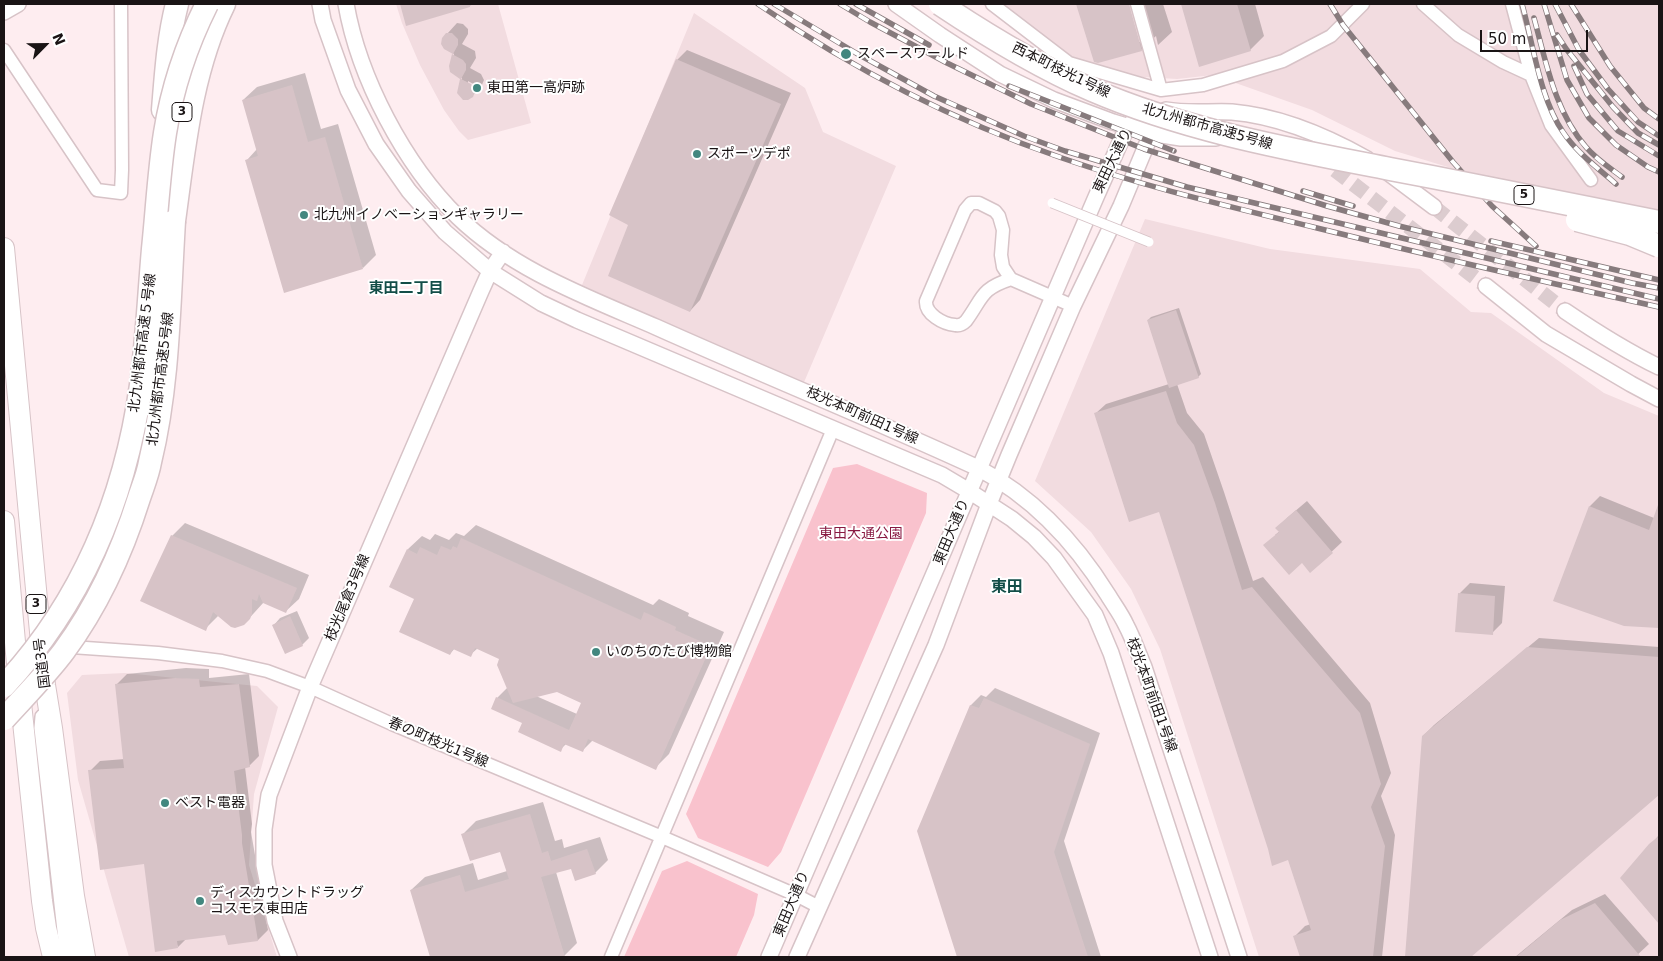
<!DOCTYPE html>
<html>
<head>
<meta charset="utf-8">
<style>
	body { margin:0 }
	#map { position:relative; width:1663px; height:961px; overflow:hidden; background:#feedf0; font-family:"DejaVu Sans",sans-serif }
	canvas { display:block }
	.frame { position:absolute; inset:0; border:5px solid #1a1415; pointer-events:none }
	.north { position:absolute; left:20px; top:20px; width:50px; height:50px; -webkit-text-stroke:4px #fff; paint-order:stroke; rotate:67deg; font-size:14px; font-weight:700; line-height:20px; text-align:center; color:#1a1415 }
	.north::after { content:''; display:block; margin:auto; width:18px; height:22px; background:#1a1415; clip-path:polygon(50% 0,100% 100%,50% 72%,0 100%) }
	.scale { position:absolute; left:1480px; top:30px; width:108px; height:22px; box-sizing:border-box; border:2px solid #1a1415; border-top:0; padding-left:6px; font-size:15px; line-height:18px; white-space:nowrap; color:#1a1415; -webkit-text-stroke:4px #fff; paint-order:stroke }
</style>
</head>
<body>
<div id="map">
<canvas width="1663" height="961"></canvas>
<div class="frame"></div>
<div class="north">N</div>
<div class="scale">50 m</div>
</div>
<script>
const ctx = document.querySelector('canvas').getContext('2d');
ctx.lineJoin = 'round';
function paint(path, color) { ctx.fillStyle = color; ctx.fill(path, 'evenodd'); }
function trace(path, color, width, dash) { ctx.strokeStyle = color; ctx.lineWidth = width; ctx.lineCap = dash ? 'butt' : 'round'; ctx.setLineDash(dash || []); ctx.stroke(path); }
function drawText(font, color, halo, rows, align = 'center') {
  ctx.font = font + ' "DejaVu Sans","Noto Sans JP",sans-serif'; ctx.lineWidth = 4; ctx.setLineDash([]); ctx.textBaseline = 'middle'; ctx.strokeStyle = halo; ctx.fillStyle = color; for (const [text, x, y, turn = 0] of rows) {
    ctx.save(); ctx.translate(x, y); ctx.rotate((+turn || 0) * Math.PI / 180); ctx.textAlign = isNaN(turn) ? turn : align; if (halo) ctx.strokeText(text, 0, 0); ctx.fillText(text, 0, 0); ctx.restore();
  }
}
paint(new Path2D(`
	M396,4H498L531,123L468,140L459,131L444,110L420,65L402,23Z
	M982,4H1659V231L1395,151L1312,110L1213,75L1177,79L1110,75L1026,34Z
	M694,13L805,88L823,132L896,166L802,387L582,285Z
	M1145,219L1270,249L1420,269L1471,312L1491,313L1604,393L1659,416V957H1259L1160,649L1131,589L1091,532L1035,481Z
	M125,673L257,686L278,707L254,794L249,865L277,957H129L78,780L67,693L82,675Z`), '#f2dce0');
paint(new Path2D(`
	M857,464L927,493L926,513L781,852L768,867L698,838L686,814L833,468Z
	M687,861L758,894L754,915L736,957H624L662,871Z`), '#f9c2cd');
paint(new Path2D(`
	M401,4H475L407,24Z
	M1077,4H1127L1138,42H1141L1130,4H1163L1172,32L1158,45L1156,36L1141,50L1095,61Z
	M1182,4H1255L1264,36L1250,50L1200,65Z
	M457,23L463,24L468,29V34L462,44L475,51L476,58L470,68L481,74L484,80L481,87L470,98L459,90L462,78L453,73L454,54L445,48L447,34ZM468,81L477,86L476,88L468,84Z
	M687,50L791,93L700,300L690,311L677,60Z
	M305,73L321,129L338,124L376,255L363,268L247,160L257,149L243,100L257,87Z
	M1179,308L1201,374L1198,377L1177,384L1187,413L1204,434L1224,492L1253,581L1263,577L1370,703L1391,773L1381,796L1395,835L1382,957H1302L1295,936L1305,926L1311,924L1289,859L1269,848L1160,510L1095,414L1106,404L1169,384L1148,320L1151,317Z
	M1600,496L1654,518L1659,505V627L1625,625L1555,600L1590,506Z
	M1307,501L1342,542L1311,571L1275,535L1280,531L1287,518Z
	M185,523L309,575L299,599L286,611L264,602L244,624L219,615L205,629L172,536Z
	M476,525L653,605L659,599L689,613L688,616L724,632L669,754L655,768L593,740L583,750L567,743L560,750L523,723L497,698L508,687L501,659L478,648L470,655L455,648L450,654L416,598L408,549L422,536L430,540L435,534L449,540L456,533L464,536ZM557,691L583,702L577,714L536,696Z
	M1470,583L1505,586L1502,623L1492,633L1459,594Z
	M297,611L309,638L302,645L274,625L280,618Z
	M1539,638L1659,647V793L1469,957H1409L1407,955L1423,736L1434,725Z
	M186,668L209,669V678L249,674L259,756L249,766L245,767L252,824L251,832L268,930L258,940L226,934L187,938L178,947L145,863L90,771L100,761L125,759L117,684L127,674Z
	M995,688L1100,733L1064,841L1101,957H958L918,831L971,705L981,695L986,697Z
	M543,802L555,841L562,839L564,848L600,837L608,860L595,873L572,867L556,872L577,943L564,956L560,957H431L411,890L425,877L473,863L478,880L507,871L501,850L463,834L476,821Z
	M1659,835V922L1622,878Z
	M1605,894L1649,944L1635,957H1515L1572,910Z`), '#0003');
paint(new Path2D(`
	M400,4H470V7L406,26Z
	M1076,4H1129L1142,51L1098,63L1094,62Z
	M1181,4H1237L1251,51L1199,67Z
	M446,33H452L458,39V45L453,54L444,49L441,44L442,38Z
	M452,54L463,60L466,64V70L461,79L471,84L475,92L473,97L468,100H463L457,93L460,79L450,72L449,66Z
	M676,59L781,104L690,312L608,276L628,225L609,215Z
	M292,85L308,142L325,137L363,269L284,293L245,160L258,156L242,100Z
	M1176,310L1199,378L1169,388L1147,320Z
	M1166,391L1177,423L1194,445L1215,503L1242,590L1252,587L1360,713L1381,784L1371,807L1385,846L1373,957H1300L1293,936L1311,930L1288,860L1272,866L1268,849L1159,512L1129,522L1094,413Z
	M1658,505H1659V628L1624,626L1553,601L1589,506L1649,530Z
	M1296,510L1333,553L1310,573L1302,563L1289,575L1263,545L1279,532L1275,528Z
	M171,535L297,588L286,613L263,603L259,594L257,601L252,599V614L250,619L244,625L235,628L231,627L213,612L206,631L140,601Z
	M461,538L641,620L644,612L676,627L675,630L711,646L656,770L588,739L583,752L564,744L561,752L518,732L522,723L491,709L496,697L569,730L581,703L557,692L513,703L497,665L499,659L475,648L471,657L453,649L450,655L399,632L414,599L389,587L407,549L417,554L420,547L437,555L441,546L451,550L453,546L457,548Z
	M1458,593L1495,596L1493,635L1455,632Z
	M290,616L303,646L285,654L272,625Z
	M1527,647L1659,657V795L1471,957H1405L1422,736Z
	M175,678L199,679L200,687L239,684L250,767L234,771L242,835V843L258,941L228,945L225,935L177,941L178,948L155,952L144,864L100,870L88,770L124,768L115,684Z
	M984,698L1090,744L1054,852L1088,957H957L917,831L970,705L979,708Z
	M530,814L542,853L548,851L551,861L587,849L596,874L575,881L571,869L541,877L565,957H430L410,890L460,875L465,892L509,879L500,852L470,861L461,834Z
	M1659,836V924L1620,878L1649,844Z
	M1595,903L1641,957H1516L1560,920Z`), '#d7c3c7');
trace(new Path2D(`
	M1335,170L1486,286
	M1434,207L1565,311`), '#dccccf', 15, [15, 8]);
const minor = new Path2D(`
	M992,4L1069,63L1161,90L1203,85L1283,61L1331,36L1363,4
	M1137,4L1161,90
	M1423,4L1458,35L1503,62L1531,75
	M1512,4L1531,75L1551,125L1591,180
	M4,50L97,190L121,193L122,170L121,4
	M1011,279C980,289 983,298 966,321C963,324 959,326 955,325C943,324 925,314 926,301L965,210L971,203H979L995,211L999,216L1003,230L1001,255L1003,267L1011,279L1073,306
	M40,647L57,646L158,653L222,661L267,671L310,687L392,724L662,837L796,895L819,907
	M611,957L833,429`);
const tertiary = new Path2D(`
	M320,4L323,20L348,90L376,144L409,191L445,232L490,271L541,303L577,320L942,475L969,491L1012,519L1034,537L1054,558L1095,615L1111,653L1210,957
	M346,4C359,78 404,164 458,217C513,270 587,297 656,327C763,375 872,419 978,468C1033,497 1075,542 1108,595C1114,605 1121,614 1126,625C1133,638 1138,653 1144,667L1239,957
	M896,4L940,35L1000,74L1054,100L1113,122L1149,133L1181,138H1216
	M4,12L18,4
	M1166,110C1188,114 1210,111 1232,112C1279,116 1326,136 1367,159
	M1386,171L1434,207
	M1486,286L1546,334L1631,384L1659,399
	M1565,311C1596,332 1626,351 1659,367
	M43,717L42,728L68,957
	M289,957L275,921L264,865V829L269,795L310,687L481,291L490,271L503,252
	M769,957L1096,197L1127,127L1148,108
	M797,957L936,645L989,504L1009,455L1073,306L1121,206L1151,134L1148,108`);
const trunk = new Path2D(`
	M4,248L45,685L52,728L74,896L85,957
	M4,521L18,675L42,901L46,928L53,957`);
const motorway = new Path2D(`
	M163,110C166,74 168,39 177,4
	M174,221C184,148 191,71 224,4`);
trace(minor, '#d7c3c7', 15);
trace(tertiary, '#d7c3c7', 18);
trace(trunk, '#d7c3c7', 22);
trace(motorway, '#d7c3c7', 25);
trace(minor, '#fff', 12);
trace(tertiary, '#fff', 15);
trace(trunk, '#fff', 20);
trace(motorway, '#fff', 22);
const rail = new Path2D(`
	M758,4C851,68 954,121 1062,158C1145,187 1232,207 1317,228C1431,256 1545,282 1659,307
	M774,4L856,53L934,96L1024,136L1065,151L1187,187L1659,299
	M840,4L870,22L947,63L1031,104L1144,149L1327,206L1399,226L1632,283L1659,288
	M856,4L929,45
	M1330,4L1343,25L1453,162L1492,206L1536,246
	M1522,4C1533,43 1540,99 1563,132C1577,153 1598,168 1616,184
	M1544,4L1567,80L1589,118L1616,145L1648,167L1659,172
	M1555,4L1579,50L1608,89L1638,122L1659,136
	M1571,4L1610,66L1644,108L1659,119
	M1534,18C1546,62 1555,112 1586,147C1596,159 1610,168 1622,177
	M1557,35L1567,50L1613,107L1638,133L1659,145
	M1574,66L1587,94L1618,131L1659,156
	M1009,86L1174,151
	M1303,191L1353,206
	M1491,241L1659,280`);
trace(rail, '#877b7d', 5.5);
trace(rail, '#fff', 4, [11]);
const pedestrianBridge = new Path2D(`
	M1052,203L1149,242`);
const motorwayBridge = new Path2D(`
	M940,4C988,36 1039,67 1092,90C1187,131 1289,149 1390,169C1480,186 1570,204 1659,222
	M1577,220L1630,234L1659,246
	M4,686C83,601 125,499 141,385C147,340 149,295 153,249C157,211 159,171 165,133C172,89 187,44 207,4
	M4,719C24,697 46,675 64,651C98,605 122,552 139,498C143,486 148,474 150,462C169,384 169,301 174,221`);
trace(pedestrianBridge, '#d7c3c7', 11, []);
trace(motorwayBridge, '#d7c3c7', 25, []);
trace(pedestrianBridge, '#fff', 9);
trace(motorwayBridge, '#fff', 22);
for (const [x, y, r, color] of [
	[846,54,6,"#42877f"],
	[477,88,5,"#42877f"],
	[697,154,5,"#42877f"],
	[304,215,5,"#42877f"],
	[596,652,5,"#42877f"],
	[165,803,5,"#42877f"],
	[200,901,5,"#42877f"]
]) { const dot = new Path2D(); dot.arc(x, y, r, 0, 2 * Math.PI); ctx.fillStyle = color; ctx.fill(dot); trace(dot, '#fff', 2); }
for (const [x, y, w] of [
	[182,112,20],
	[1524,195,20],
	[36,604,20]
]) { const box = new Path2D(); box.roundRect(x - w / 2, y - 9.5, w, 19, 4); ctx.fillStyle = '#fff'; ctx.fill(box); trace(box, '#1a1415', 1); }
drawText('bold 12px', '#1a1415', null, [
	["3",182,112],
	["5",1524,195],
	["3",36,604]
]);
drawText('14px', '#1a1415', '#fff', [
	["スペースワールド",857,54],
	["東田第一高炉跡",487,88],
	["スポーツデポ",707,154],
	["北九州イノベーションギャラリー",314,215],
	["いのちのたび博物館",606,652],
	["ベスト電器",175,803],
	["ディスカウントドラッグ",210,893],
	["コスモス東田店",210,909]
], 'left');
drawText('14px', '#1a1415', '#fff', [
	["西本町枝光1号線",1061,71,26],
	["北九州都市高速5号線",1207,127,16],
	["東田大通り",1113,161,-64],
	["北九州都市高速５号線",143,343,-83],
	["北九州都市高速5号線",161,379,-83],
	["枝光本町前田1号線",862,416,24],
	["東田大通り",952,532,-67],
	["枝光尾倉3号線",348,598,-67],
	["国道3号",43,663,-97],
	["枝光本町前田1号線",1151,695,70],
	["春の町枝光1号線",438,743,23],
	["東田大通り",792,904,-67]
]);
drawText('14px', '#881941', '#fff', [
	["東田大通公園",861,534]
]);
drawText('bold 15px', '#134e48', '#fff', [
	["東田二丁目",406,289]
]);
drawText('bold 16px', '#134e48', '#fff', [
	["東田",1007,588]
]);
</script>
</body>
</html>
